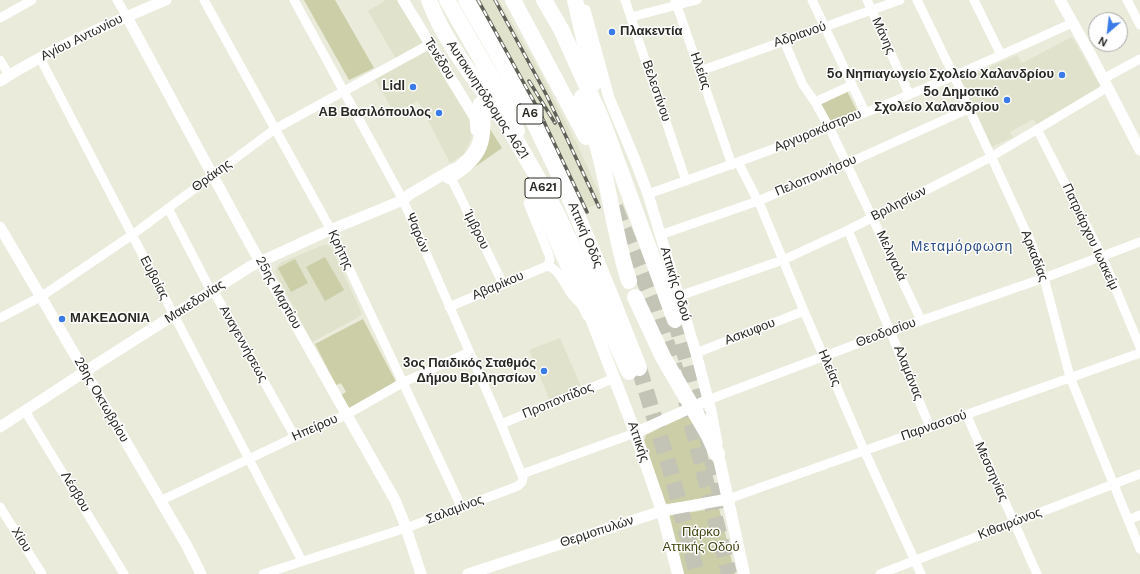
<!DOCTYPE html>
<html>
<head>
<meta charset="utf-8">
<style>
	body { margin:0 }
	#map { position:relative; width:1140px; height:574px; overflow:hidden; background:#eaebdb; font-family:"DM Sans",sans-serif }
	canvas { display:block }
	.north { position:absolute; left:1088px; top:12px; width:40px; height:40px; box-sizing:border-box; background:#fff; border:1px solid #a9a9a7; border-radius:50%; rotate:208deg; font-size:11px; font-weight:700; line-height:16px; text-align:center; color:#282923 }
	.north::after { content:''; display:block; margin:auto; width:14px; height:18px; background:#3b7ae9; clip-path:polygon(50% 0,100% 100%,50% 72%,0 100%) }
</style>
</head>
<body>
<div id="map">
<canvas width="1140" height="574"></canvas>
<div class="north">N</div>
</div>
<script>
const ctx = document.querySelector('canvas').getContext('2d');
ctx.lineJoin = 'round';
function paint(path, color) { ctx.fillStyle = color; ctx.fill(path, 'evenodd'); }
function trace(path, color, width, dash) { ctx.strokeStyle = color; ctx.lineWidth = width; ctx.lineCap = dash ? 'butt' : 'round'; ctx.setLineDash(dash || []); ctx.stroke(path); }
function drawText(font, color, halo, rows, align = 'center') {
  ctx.font = font + ' "DM Sans",sans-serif'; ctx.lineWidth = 3; ctx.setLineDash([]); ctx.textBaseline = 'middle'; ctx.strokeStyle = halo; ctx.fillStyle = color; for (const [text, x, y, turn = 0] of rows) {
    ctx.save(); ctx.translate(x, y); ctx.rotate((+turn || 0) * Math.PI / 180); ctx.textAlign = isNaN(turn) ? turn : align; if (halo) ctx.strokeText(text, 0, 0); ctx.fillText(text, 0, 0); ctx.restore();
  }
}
paint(new Path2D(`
	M386,0H397L467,108L472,126L471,139L464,154L450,163L418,101L395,114L374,78L399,64L368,11Z
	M474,0H499L538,68L576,142L600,195V203L584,210L547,132Z
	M1072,37L1101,87L1037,124L1033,119L1010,132L1013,137L991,147L960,80L1017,55L1022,63Z
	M323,245H327L331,247L361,311V315L357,318L312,342L275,272L277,267L280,263Z
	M560,338L582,389L550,401L529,350Z`), '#e0e2cb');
paint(new Path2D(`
	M304,0H335L374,68L349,80Z
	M847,91L858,113L831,125L820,105Z
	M490,129L502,148L472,169L483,154Z
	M325,257L344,290L325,301L306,267Z
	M295,259L308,283L291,292L278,268Z
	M363,319L397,384L349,410L341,395L346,392L341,383L336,385L315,344Z
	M685,416L691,418L705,449L716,493L715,497L712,498L666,504L663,502L644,441L646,435Z
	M719,508L735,574H683L667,516Z`), '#cbcea6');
trace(new Path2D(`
	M615,207L654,305L676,371
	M675,320L701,410L723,508
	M639,368L673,479L697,574
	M686,401L729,574`), '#c3c4b6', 16, [16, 8]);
trace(new Path2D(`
	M117,0L127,17
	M204,0L331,230L462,508
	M625,0L686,181
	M675,0L732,165
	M812,0L865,112
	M867,0L909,94
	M917,0L954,76L1032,245L1044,278L1070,377L1140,549
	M974,0L1001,55
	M1127,0L1140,25
	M631,17L697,0
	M0,18L32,0
	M784,41L803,85L815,102L831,131L921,320
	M40,58L302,561
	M0,60L9,75
	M700,71L900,0
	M1103,79L1140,59
	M815,102L852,85
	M1037,129L1102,256L1140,347
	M738,162L761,207L804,311L864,450L921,574
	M446,177L449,176L454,184L503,284
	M648,194C708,173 768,152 827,128C910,96 991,60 1072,23
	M528,203L549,255L550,260L547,266
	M168,208L209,287L213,290L295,437
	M848,230L930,427
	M660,235L758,201L846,164L968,109
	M547,266C559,268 565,286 572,295C575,298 578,301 581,305
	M679,296L783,260L848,230L991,157L1108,87
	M449,307L547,266
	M0,318L42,296L132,235L275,129L430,44
	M696,353L804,311
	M708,400L891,331L1044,278L1140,242
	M25,411L124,574
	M966,414L1037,574
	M501,424L615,378
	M522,474L635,433
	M728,499L1140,353
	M160,501L295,437L346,415L402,383L469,352
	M0,507L42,574
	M1128,520L1140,515
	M263,574L406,528L518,486L522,482L523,478L501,424L403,200L294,0
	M880,574L1140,474`), '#fff', 9);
trace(new Path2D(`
	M403,0L475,118L476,130
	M1060,0L1092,57L1140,150
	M585,10L609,98L635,160L648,194L696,353L711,411L717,443
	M127,17L245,235L395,500L404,522L421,574
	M0,81C52,48 109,24 166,0
	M0,227L187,546L201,574
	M0,427L92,367L251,266L323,233L403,200L410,194L453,169
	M635,433L708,400
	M468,574L662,511L728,499`), '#fff', 11);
trace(new Path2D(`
	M589,313L633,427L662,511L678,574
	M717,454L720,463L744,574`), '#fff', 12);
trace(new Path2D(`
	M429,0C448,52 487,91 515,138C530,165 547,192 560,220C584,270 606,322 629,372
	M447,0L504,99L517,131
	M466,0C493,46 519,91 542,139C578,213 609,291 639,368
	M513,0L586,137
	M544,0L561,29L602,120L675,320
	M575,0L594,83
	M582,97C590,121 598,144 603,168C612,206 617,244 629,281
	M449,176C481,157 486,140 481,104
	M538,197L589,313
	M635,297L663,357L709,436L717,454`), '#fff', 16);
const rail = new Path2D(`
	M478,0L537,107L587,212
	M495,0L547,96L599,207
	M529,81L555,123`);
trace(rail, '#5f6057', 3.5);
trace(rail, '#fff', 2, [6]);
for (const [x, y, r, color] of [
	[612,32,4,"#3b7ae9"],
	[1062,75,4,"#3b7ae9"],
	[413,87,4,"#3b7ae9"],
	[1007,100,4,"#3b7ae9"],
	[439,113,4,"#3b7ae9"],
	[62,319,4,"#3b7ae9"],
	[544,371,4,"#3b7ae9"]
]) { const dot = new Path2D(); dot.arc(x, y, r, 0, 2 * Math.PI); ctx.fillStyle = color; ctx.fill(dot); trace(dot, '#fff', 1.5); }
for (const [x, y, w] of [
	[530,114,26],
	[543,188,36]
]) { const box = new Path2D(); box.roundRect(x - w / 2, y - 10, w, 20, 3); ctx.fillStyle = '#fff'; ctx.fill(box); trace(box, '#282923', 1); }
drawText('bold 12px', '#282923', null, [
	["Α6",530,114],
	["Α621",543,188]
]);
drawText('bold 13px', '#282923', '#fff', [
	["Πλακεντία",620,32,"left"],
	["5ο Νηπιαγωγείο Σχολείο Χαλανδρίου",1054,75],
	["Lidl",405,87],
	["5ο Δημοτικό",999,93],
	["Σχολείο Χαλανδρίου",999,108],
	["ΑΒ Βασιλόπουλος",431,113],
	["ΜΑΚΕΔΟΝΙΑ",70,319,"left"],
	["3ος Παιδικός Σταθμός",536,364],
	["Δήμου Βριλησσίων",536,379]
], 'right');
drawText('13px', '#282923', '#fff', [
	["Αδριανού",800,35,-19],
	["Μάνης",883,36,66],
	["Αγίου Αντωνίου",82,38,-26],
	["Τενέδου",439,59,58],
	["Ηλείας",700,71,71],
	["Βελεστίνου",656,91,71],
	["Αυτοκινητόδρομος Α621",487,100,57],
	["Αργυροκάστρου",818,131,-22],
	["Θράκης",212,176,-36],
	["Πελοποννήσου",816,176,-23],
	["Βριλησίων",899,204,-27],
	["Ίμβρου",476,230,64],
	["Ψαρών",417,233,67],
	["Αττική Οδός",585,235,67],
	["Πατριάρχου Ιωακείμ",1090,237,65],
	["Κρήτης",340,250,65],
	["Μελιγαλά",891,256,65],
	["Αρκαδίας",1034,256,69],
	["Ευβοίας",154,278,62],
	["Αττικής Οδού",675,284,73],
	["Αβαρίκου",498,286,-23],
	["25ης Μαρτίου",278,293,61],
	["Μακεδονίας",195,302,-33],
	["Ασκυφου",750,332,-21],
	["Θεοδοσίου",886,333,-20],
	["Αναγεννήσεως",243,344,61],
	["Ηλείας",829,368,67],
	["Αλαμάνας",908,373,68],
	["28ης Οκτωβρίου",101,400,60],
	["Προποντίδος",558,401,-22],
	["Παρνασσού",934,426,-19],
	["Ηπείρου",315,428,-24],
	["Αττικής",638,442,71],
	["Μεσσηνίας",991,472,66],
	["Λέσβου",75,492,59],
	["Σαλαμίνος",455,510,-21],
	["Κιθαιρώνος",1010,524,-21],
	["Θερμοπυλών",597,532,-18],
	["Χίου",21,540,58]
]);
drawText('13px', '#41420e', '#fff', [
	["Πάρκο",701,533],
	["Αττικής Οδού",701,548]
]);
ctx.letterSpacing = '1px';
drawText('14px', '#305088', '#fff', [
	["Μεταμόρφωση",962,247]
]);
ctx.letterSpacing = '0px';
</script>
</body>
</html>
